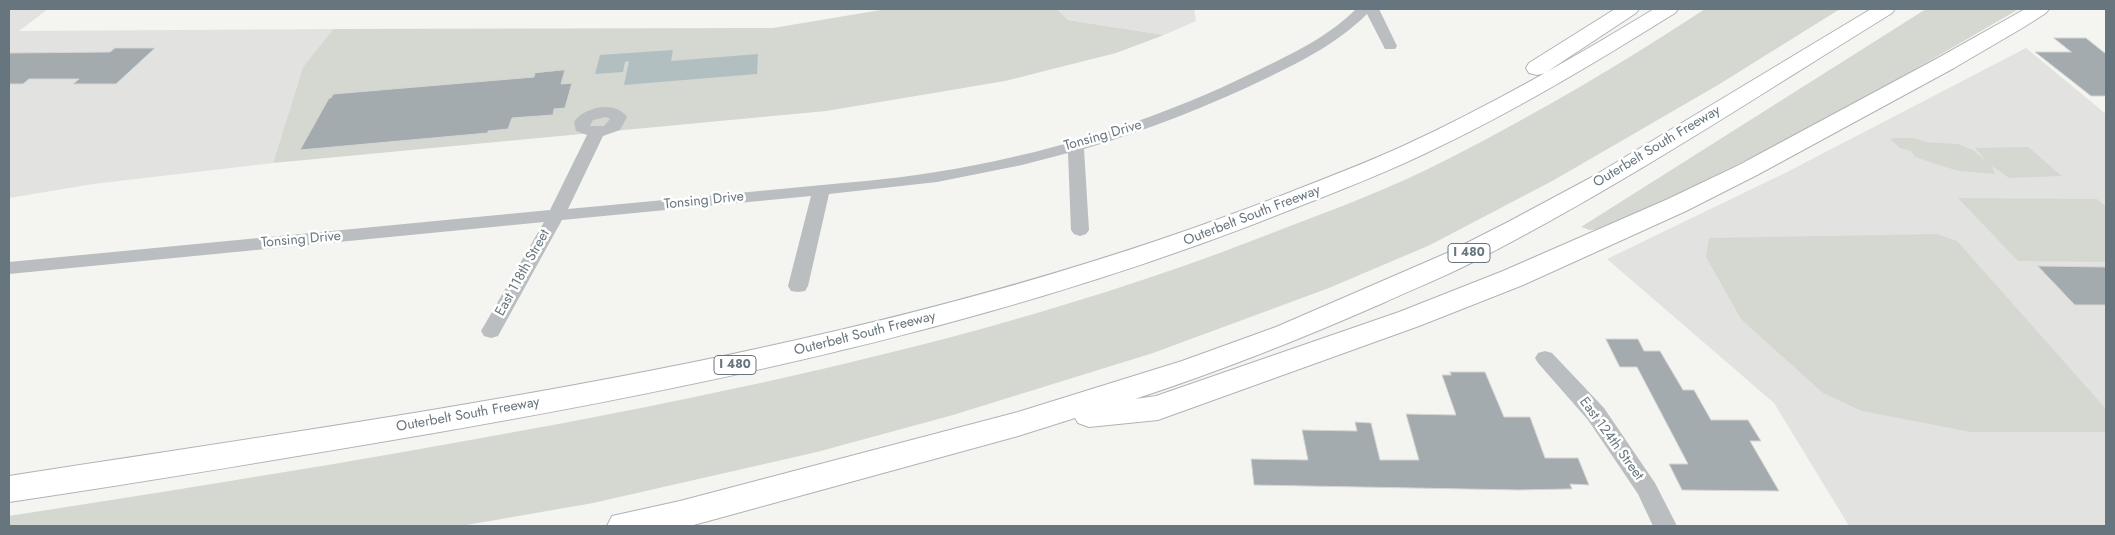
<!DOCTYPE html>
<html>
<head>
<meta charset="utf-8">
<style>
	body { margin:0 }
	#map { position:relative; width:2115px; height:535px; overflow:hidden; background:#f4f4f1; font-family:Jost,sans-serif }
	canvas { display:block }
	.frame { position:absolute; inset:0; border:10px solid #67767e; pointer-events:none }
</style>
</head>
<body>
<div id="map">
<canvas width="2115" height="535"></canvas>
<div class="frame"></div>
</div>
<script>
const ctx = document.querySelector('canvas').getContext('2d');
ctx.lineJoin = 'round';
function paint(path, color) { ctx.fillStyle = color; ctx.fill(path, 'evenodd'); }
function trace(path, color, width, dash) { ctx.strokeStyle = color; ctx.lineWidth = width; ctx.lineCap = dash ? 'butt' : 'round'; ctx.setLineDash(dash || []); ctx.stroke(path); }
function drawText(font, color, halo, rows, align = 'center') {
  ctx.font = font + ' Jost,sans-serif'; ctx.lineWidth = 5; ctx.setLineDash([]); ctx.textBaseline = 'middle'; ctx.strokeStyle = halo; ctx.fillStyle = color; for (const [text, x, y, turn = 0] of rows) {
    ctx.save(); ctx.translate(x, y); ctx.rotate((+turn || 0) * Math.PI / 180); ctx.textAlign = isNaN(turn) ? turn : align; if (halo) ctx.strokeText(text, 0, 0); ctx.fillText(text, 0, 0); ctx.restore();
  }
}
paint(new Path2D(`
	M9,9H48L19,31L333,29L303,67L273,163L93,184L9,198Z
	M1057,9H1194L1196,21L1164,35L1068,20Z
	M2026,48L2106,114V526H1849L1774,403L1607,259L1787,172Z`), '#e2e3e1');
paint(new Path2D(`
	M887,9H1057L1068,20L1164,35L1116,53L1005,81L826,111L273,163L303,67L333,29L773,28Z
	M1705,9H1840L1718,85L1554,180L1430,245L1329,288L1153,353L953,415L817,452L593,503L461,526H9V516C222,483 434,449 646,407C854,365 1061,315 1259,238C1323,213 1389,190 1450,158C1538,113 1623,63 1705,9Z
	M1926,9H2019L1862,100L1768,149L1682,192L1599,229L1590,230L1581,227Z
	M1895,138H1914L1926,142L1958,144L1973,150L1987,162L1975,148L2028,147L2062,176L2009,178L1992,166L1995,174L1958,171L1915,157L1911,151L1900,148L1890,139Z
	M1958,198L2097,199L2106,207V262L2018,261Z
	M1937,234L1957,241L2106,409V432H1971L1862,411L1823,393L1741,319L1706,257L1709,238Z`), '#d4d8d1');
paint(new Path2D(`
	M673,50L671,61L758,54L757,74L624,85L629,61L625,62L623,72L595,74L600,55Z`), '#b2bfc1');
const building = new Path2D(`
	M2054,38H2086L2106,54V96H2091L2035,52H2071Z
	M115,48H155L116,84H73L79,79H29L23,84H9V53L110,52Z
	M565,70L561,84L572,83L565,108L554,109L553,115L512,118L508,129L488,131V133L300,150L329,98H331L333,94L534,77L535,73Z
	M2038,266L2106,267V305H2075Z
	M1606,339H1638L1644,351H1660L1683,390H1694L1711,420H1748L1761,441H1750L1779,491L1682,490L1669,464H1688L1637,367H1620Z
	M1450,372H1485L1504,417H1530L1545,458H1578L1589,485L1570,484L1572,489H1567L1519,490L1254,485L1251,459L1308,460L1302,430L1357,431L1355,422L1371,423L1380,460H1419L1406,414L1456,415L1442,375H1451Z`);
paint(building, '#a4abaf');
trace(building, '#d6d5d4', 1);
const highway = new Path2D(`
	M1615,9H1639L1636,13L1545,73L1537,75L1529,73L1526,68L1529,63Z
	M1654,9H1678L1675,13C1593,64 1510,114 1422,155C1382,174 1341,190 1300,206C1023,318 729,382 434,433C293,457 151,481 9,502V476C438,409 876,354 1283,195C1323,179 1364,164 1403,146C1490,106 1573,58 1654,9Z
	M1871,9H1895L1892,13C1753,99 1615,190 1469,264C1441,278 1411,290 1383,303C1301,339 1220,371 1135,399L1156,396L1399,312L1503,271L1668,199L1739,165L1938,58L2025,9H2049L2046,13L2024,27L1954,68L1757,175L1686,211L1523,285L1419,326L1169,416L1158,420L1089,427L1078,423L1075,418L1018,436L690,526H607L612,516L680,501L1018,412L1182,361L1276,327L1447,253L1508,222L1592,177Z`);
trace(highway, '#b0b3b6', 2);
paint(new Path2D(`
	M1356,9H1379L1397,46L1395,49H1385L1367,14C1339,42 1304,60 1269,77C1209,106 1148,130 1084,149L1089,230L1086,234L1080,236L1074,234L1071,230L1068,153L1022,165L937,182L829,194L808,286L805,291L798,292L791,291L788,286L811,196L562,220L498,336L491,338L484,336L481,331L544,222L9,274V262L550,210L587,135L576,131L574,122C584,107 615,100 627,117L620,130L603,136L568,209C643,202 717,195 791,188C840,183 888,180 936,172C1042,155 1146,124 1244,77C1283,58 1325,40 1356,9ZM606,117L610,119L604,126H590L593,120Z
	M1545,351L1552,353L1604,408L1655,483L1677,526H1653L1638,494L1588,420L1538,363L1535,358L1538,353Z`), '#babec0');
paint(highway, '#fff');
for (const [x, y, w] of [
	[1469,253,42],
	[735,365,42]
]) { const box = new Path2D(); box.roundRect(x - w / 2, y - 9.5, w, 19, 4); ctx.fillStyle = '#fff'; ctx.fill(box); trace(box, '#67767e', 1); }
drawText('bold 12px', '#67767e', null, [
	["I 480",1469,253],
	["I 480",735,365]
]);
drawText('14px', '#67767e', '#fff', [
	["Tonsing Drive",1103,136,-16],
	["Outerbelt South Freeway",1657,147,-31],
	["Tonsing Drive",704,201,-6],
	["Outerbelt South Freeway",1252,216,-21],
	["Tonsing Drive",301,240,-5],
	["East 118th Street",523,273,-61],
	["Outerbelt South Freeway",865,334,-14],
	["Outerbelt South Freeway",468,415,-10],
	["East 124th Street",1611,439,54]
]);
</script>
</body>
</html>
